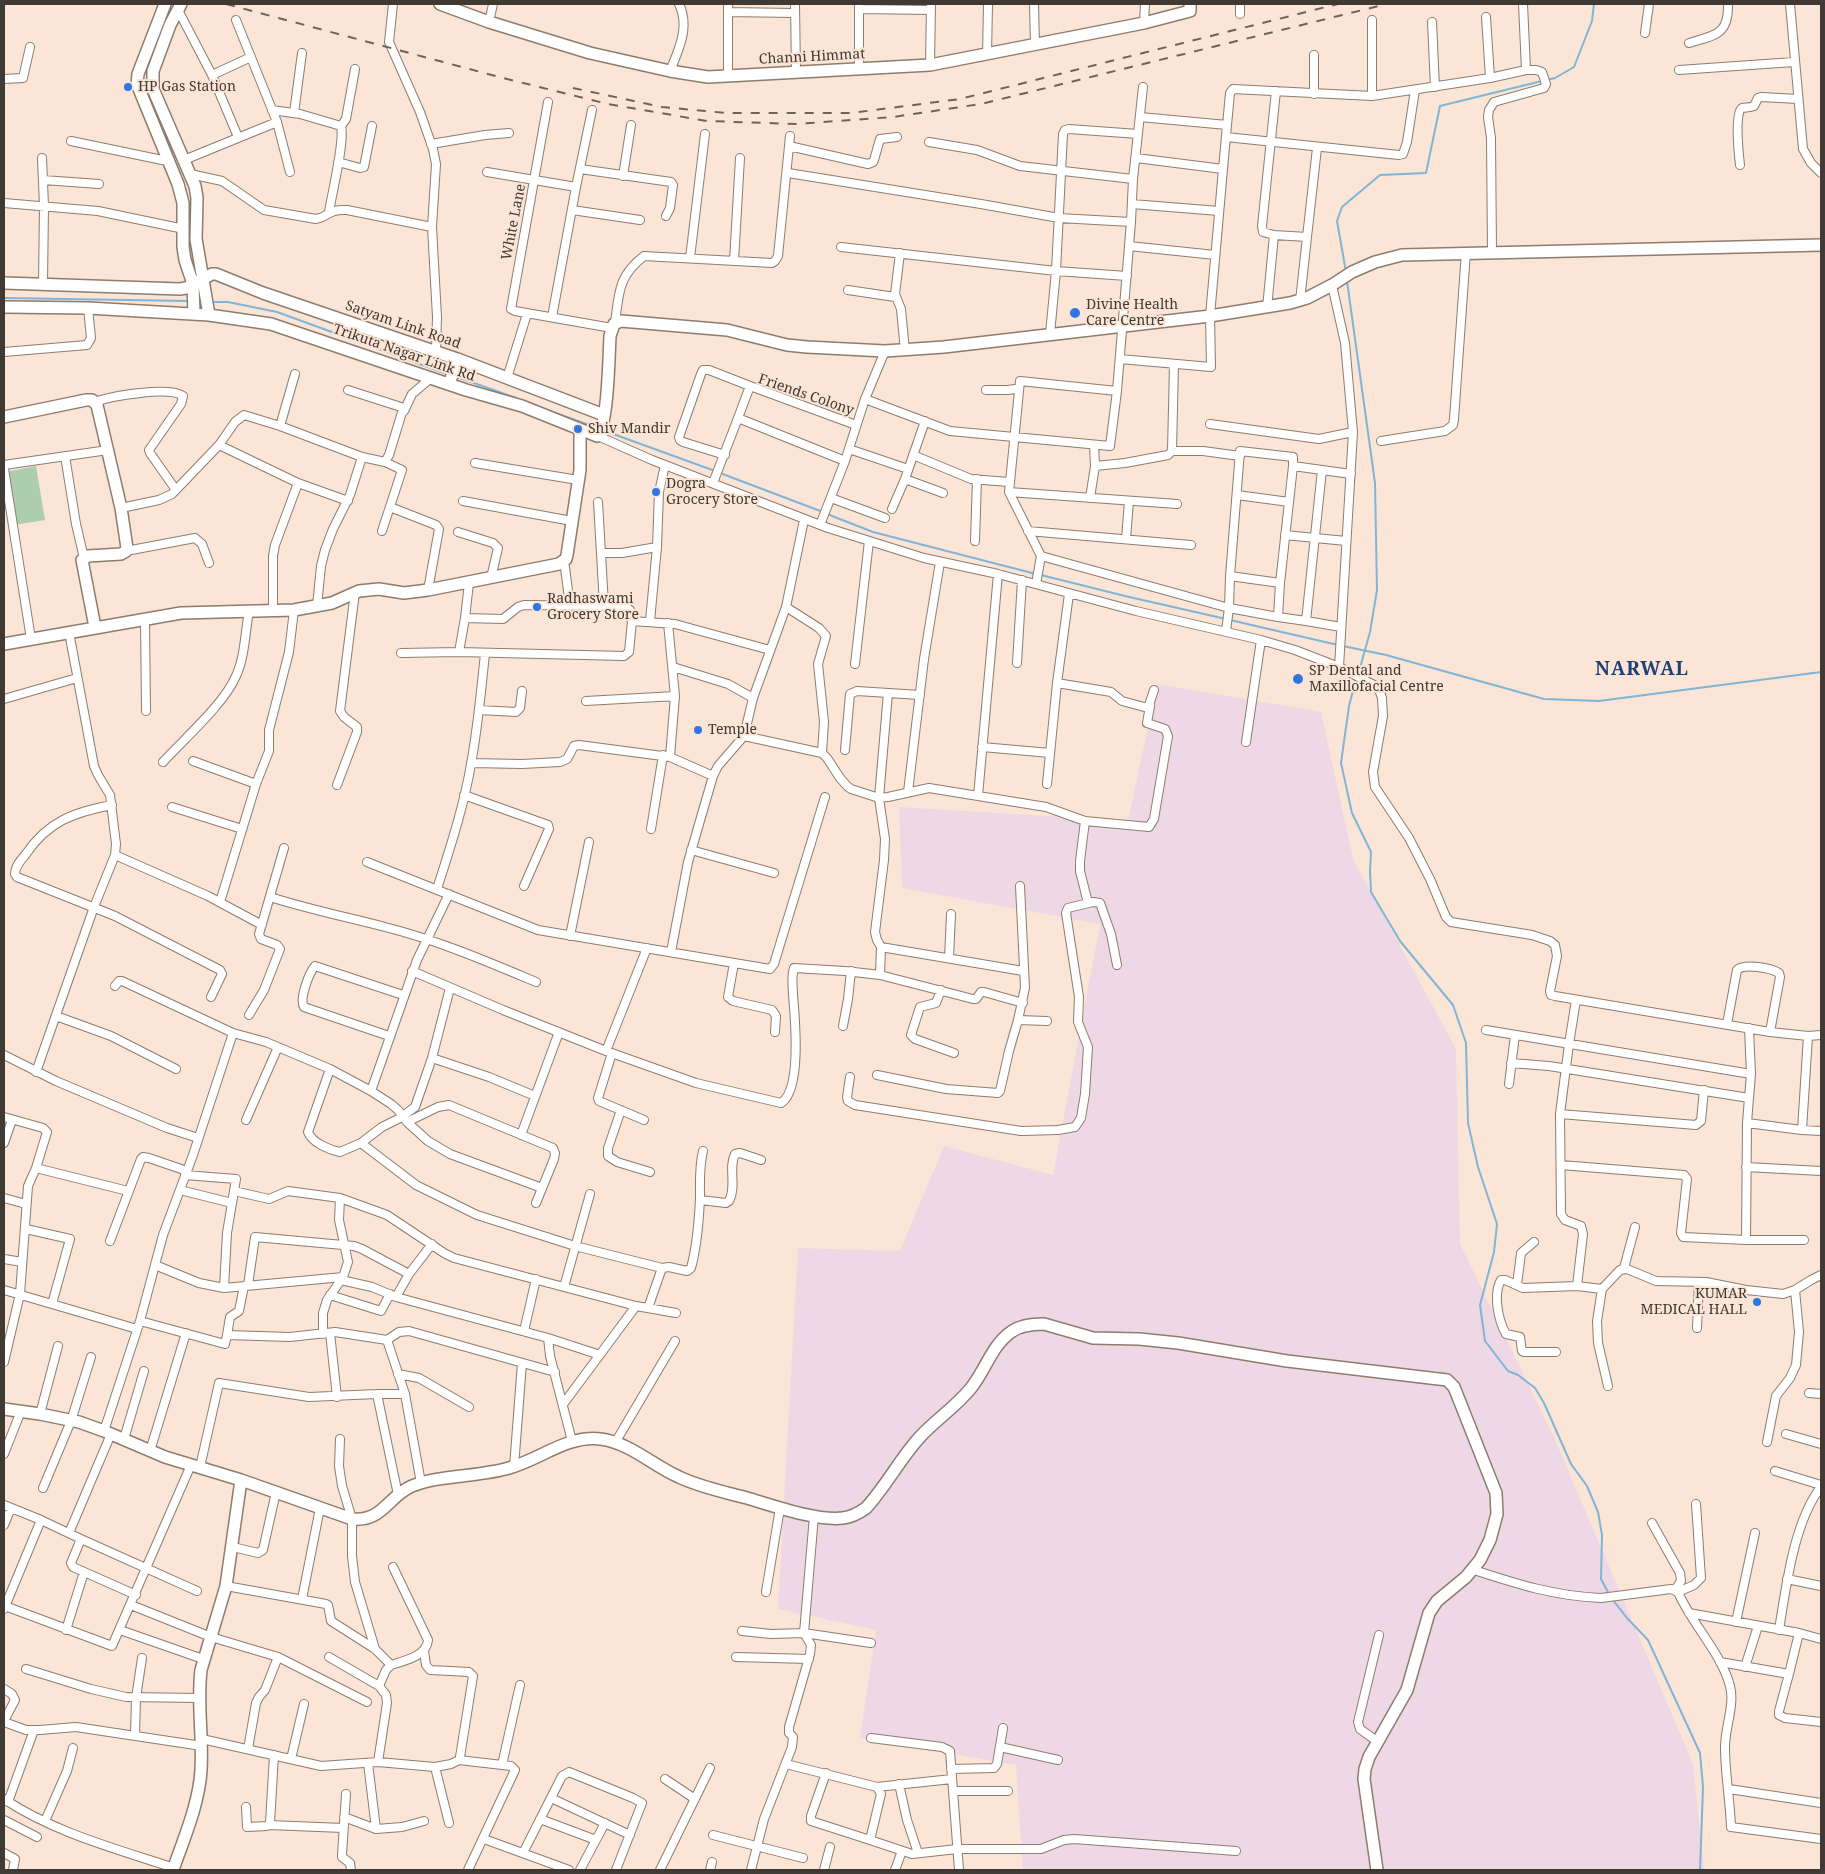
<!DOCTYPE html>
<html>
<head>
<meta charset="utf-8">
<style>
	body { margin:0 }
	#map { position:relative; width:1825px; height:1874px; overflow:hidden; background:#fae5d6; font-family:"Noto Serif",serif }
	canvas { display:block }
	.frame { position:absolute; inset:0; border:5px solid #413933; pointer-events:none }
</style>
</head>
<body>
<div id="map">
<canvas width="1825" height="1874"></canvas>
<div class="frame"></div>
</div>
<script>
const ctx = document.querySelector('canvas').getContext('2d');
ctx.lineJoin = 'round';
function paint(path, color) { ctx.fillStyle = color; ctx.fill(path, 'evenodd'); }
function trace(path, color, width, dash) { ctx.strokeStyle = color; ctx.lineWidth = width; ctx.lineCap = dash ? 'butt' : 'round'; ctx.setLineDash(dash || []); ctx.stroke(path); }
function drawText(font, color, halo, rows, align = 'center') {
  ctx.font = font + ' "Noto Serif",serif'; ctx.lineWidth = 4; ctx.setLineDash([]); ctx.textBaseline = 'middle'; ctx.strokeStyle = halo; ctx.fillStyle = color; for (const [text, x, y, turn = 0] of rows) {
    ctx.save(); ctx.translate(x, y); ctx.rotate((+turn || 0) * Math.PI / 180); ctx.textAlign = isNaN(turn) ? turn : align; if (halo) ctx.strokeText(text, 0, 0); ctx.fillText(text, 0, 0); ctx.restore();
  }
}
paint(new Path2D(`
	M1157,684L1321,712L1353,859L1456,1049L1460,1244L1553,1435L1693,1764L1704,1870H1023L1016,1765L860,1738L876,1630L778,1609L798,1248L900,1251L944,1146L1053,1175L1100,924L902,888L899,807L1128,821Z`), '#efd8e5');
paint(new Path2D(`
	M36,466L45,520L14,525L5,472Z`), '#adcdaf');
trace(new Path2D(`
	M1546,80L1555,78L1574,67L1592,21L1594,4
	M1346,272L1337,221L1342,207L1380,175L1426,173L1440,106L1542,81
	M1347,281L1375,483L1377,590L1370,632L1358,675
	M4,298L189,301
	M211,302H228L277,312L447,374
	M457,377L516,398
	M541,408L598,428
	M605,431L715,471
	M720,473L823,512
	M827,514L873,532L1036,574
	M1041,575L1125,596L1226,619
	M1230,620L1338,645
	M1343,646L1386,655L1544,699L1599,701L1821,672
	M1356,679L1349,706L1341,763L1352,813L1371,852L1370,871L1371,892L1400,941L1453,1005L1466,1043L1468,1123L1478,1167L1497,1224L1494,1252L1480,1305L1485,1341L1508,1371L1518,1375L1535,1388L1544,1403L1571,1464L1587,1486L1598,1512L1602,1535L1601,1579L1609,1594
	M1613,1600L1627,1618L1648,1640L1700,1753L1703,1787L1700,1870`), '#81b5d8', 2);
const street = new Path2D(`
	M393,4L389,42L420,112L433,149L436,164L432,227L437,317L436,352
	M795,4L796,73
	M859,4V70
	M1034,4L1035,45
	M1523,4L1526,70
	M1790,4L1803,149L1811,163L1821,173
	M860,9L931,10
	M178,10L212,75L238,137
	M728,12L794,13
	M1240,14V4
	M1486,17L1490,78
	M236,20L277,122L290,172
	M489,22L493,4
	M1432,22L1435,87
	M1144,23L1145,4
	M1645,33L1649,4
	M1689,43C1715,35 1729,35 1728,4
	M987,55L988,4
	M930,65L931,4
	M1679,70L1794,62
	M670,71C679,49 690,27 679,4
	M212,75L251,57
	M728,76V4
	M4,79L23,78L30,47
	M1276,91L1262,226L1263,232L1274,235L1307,237L1317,148
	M1314,94V55
	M1372,96L1490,78L1526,70H1536L1542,72L1546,84L1544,88L1494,102L1489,110L1488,117L1491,138L1492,252
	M548,102L511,309L515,311L612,328
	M272,110L300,114L341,126C345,141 332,193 329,212
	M294,113L302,53
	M1227,125L1230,93L1233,89L1372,96V20
	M341,126L346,119L355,69
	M1226,137L1399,155L1403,154L1407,142L1415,90
	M71,141L167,161
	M929,142L977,150L1020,166L1133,179
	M431,144L485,135L509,133
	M789,146L868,164L873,162L874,160L880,139L897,137
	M42,158L44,206L43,284
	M1136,158L1223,169L1227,125L1140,117
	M184,160L277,122
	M338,162L360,168L364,167L372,126
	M1740,165C1739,156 1734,112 1742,108C1745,107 1750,108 1754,106L1758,98L1761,97L1798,99
	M580,169L671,182L673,185L670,208L666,216
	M487,172L576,187
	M788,173L981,204L1059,218L1131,222L1117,391L1020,381L1009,492L1041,556L1036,584
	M190,174L222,181L264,210L316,219C329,217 327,209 347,210L432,227
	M623,176L631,125
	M43,180L99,184
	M4,203L98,211L184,229
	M1132,204L1219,211
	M572,210L640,220
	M1131,222L1133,179L1143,87
	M1129,246L1215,255
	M841,247L1056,271L1127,276
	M900,253L895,294L901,309L905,351
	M690,258L705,134
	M734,261L740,158
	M1332,285L1345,343L1353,432L1339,667
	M848,290L895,297
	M1300,301L1307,237
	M1267,308L1274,235
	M552,317L576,187L592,110
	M615,323C619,293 618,276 644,256L772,263L775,261L778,256L790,136
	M1050,334L1056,271L1063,134L1065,130L1069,129L1138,134
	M4,352L87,345L91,338L88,308
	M1120,359L1211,367L1210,316L1223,169
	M1174,364L1172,451H1203L1240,456
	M507,378L527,314
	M348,390L401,407L403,409L389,455L385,462
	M986,390H1008L1015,389L1019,391
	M865,399L950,431L1110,446L1117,391
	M95,402C111,396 170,386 183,396L181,404L149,450L150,453L176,490
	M404,411L412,394L431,378
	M738,418L750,386L856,425
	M1210,424L1319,439L1353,432
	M280,426L295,374
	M598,436L652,460L828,528L924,558L998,574L1136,611L1261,640L1295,650L1339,667L1378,687L1382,698L1383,716L1373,772L1375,787L1409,838L1430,879L1446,917L1451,922L1532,935L1550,941L1555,945L1557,956L1550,991L1551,995L1555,996L1770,1032L1808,1036L1821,1035
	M1381,441L1445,431L1453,425L1454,419L1466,252
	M219,445L298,483L348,501
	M849,449L908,469
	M725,455L683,442L680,440L679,437L701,374L703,370H709L750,386
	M913,455L971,479L1009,482
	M65,456L76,524L84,558
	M475,463L578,480
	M4,465L108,450
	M1095,466L1125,463L1168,455L1172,451
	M1293,466V457L1240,451L1230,576L1229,608L1278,617L1280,583L1293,466L1351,474
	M4,469L31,639
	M905,479L943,493
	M713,483L738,418L845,461
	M1009,492L1177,504
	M1237,495L1289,502
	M831,498L885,518
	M1090,498L1095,466L1094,445
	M463,501L572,521
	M598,502L604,605
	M390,507L436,525L439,529L428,590
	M121,508L159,500L172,494L219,445L235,422L244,415L280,426L362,457L385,462L402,470L382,531
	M892,509L905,479L925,421
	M820,525L845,461L865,399L885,351
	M1028,531L1191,545
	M458,532L493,543L498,548L491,578
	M1285,535L1346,541
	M1126,539L1129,501
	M975,541L977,479
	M126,551L195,538L202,544L209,563
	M602,553H622L657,547
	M1041,556L1229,608L1226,631
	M564,560L570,606
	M1230,576L1280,583
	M317,606L321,566L325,550L333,529L350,495L362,457
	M786,607L819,628L826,636L818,664L824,722L822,753L827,758L840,778L847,786L851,789L879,798L888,797L929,788L1046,807L1085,821L1149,827L1154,819L1168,736L1165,729L1147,723L1150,706
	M273,612V556L275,545L298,483
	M1278,617L1306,621L1322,470
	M465,618L503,619L518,607L524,605L625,606L630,610L631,619L632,621L675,624L770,650
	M145,619L146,711
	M650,621L657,547L659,492L665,465
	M1306,621L1341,627
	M459,652L465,618L469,583
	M401,653L459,652L624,656L629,652L632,621
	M1017,663L1022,580
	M855,664L869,541
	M673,667L728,684L753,698
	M1057,683L1111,692L1122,701L1148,708L1154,690
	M4,699L77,678
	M586,701L675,696L668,623
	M479,710L516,712L520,708L522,691
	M744,736L822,753
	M1246,742L1261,640
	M982,747L1050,753
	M845,750L850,694L857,691L920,695
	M670,757L675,696
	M193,761L256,784
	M163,762C185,738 224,704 236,676C245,657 245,632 249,611
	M471,763L522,764L560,762L567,759L574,746L579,745L670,757L713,776
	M1047,784L1057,683L1069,594
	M337,785L357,732V727L344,717L340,711L355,592
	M908,792L924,659L940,562
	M464,795L548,825L549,829L524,886
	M978,796L998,574
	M112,805C75,812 48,821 26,854C21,860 15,866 15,874L17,877L115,916L220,970L222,974L211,997
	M172,807L242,829
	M1085,821L1080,861V871L1088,903
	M651,829L663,755
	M691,850L774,873
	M115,855L208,896L262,925
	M367,862L538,930L770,969L774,964L825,797
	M1020,886L1025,988L1018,1020L1047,1021
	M437,889C450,848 464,806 471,764C478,727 481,690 485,654
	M270,897C308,909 346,917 385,927C437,940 486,961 536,982
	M220,902L256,784L269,751V730L289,652L294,610
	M570,936L589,842
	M881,947L1023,971
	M671,952L688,862L713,776L718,766L744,736L753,698L786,607L804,520
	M949,958L951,914
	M734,963L728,997L733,1001L772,1010L776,1016L775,1032
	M412,971L503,1010L606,1051L647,948
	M880,975L881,947L877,940L875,932L884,860L885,839L879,798L888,693
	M115,986L119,981H122L233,1033L266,1042L330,1069L371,1091L391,1104L398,1110L407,1122L428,1141L450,1154L542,1188
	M941,990L936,1003L920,1007L911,1035L915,1039L954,1053
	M1576,1000L1569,1044L1560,1114L1561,1214L1565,1220L1581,1226L1583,1234L1577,1286
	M249,1015L264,990L280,949L277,945L261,939L259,934L284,848
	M56,1016L111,1036L176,1069
	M1727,1024L1737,970C1744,963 1771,968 1779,973L1780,977L1770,1032
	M843,1026L848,999L851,971
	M1749,1028L1751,1074
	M1486,1030L1751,1074L1749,1098
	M389,1036L304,1007C299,999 309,973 315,966L403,995
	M606,1051L696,1083L781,1103C802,1090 795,1018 793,995C793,987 791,977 794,968L845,971L880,975L973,999H976L981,992H984L1023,1003
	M612,1053L598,1098L599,1101L644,1120
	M4,1055L56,1081L167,1128L198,1138
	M432,1058L489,1077L535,1096
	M1511,1063L1549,1066L1749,1098L1747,1123L1802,1130L1808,1036
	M330,1069L308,1132C312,1143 330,1150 340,1152L361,1143L382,1127L400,1118L415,1107L432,1058L450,988
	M36,1072L94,907L115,855L116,844L110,795L98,775L94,766L69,632
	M877,1075L946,1089L998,1093L1000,1091L1009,1051L1018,1020
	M850,1077L847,1097L848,1101L855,1105L1021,1131L1058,1130L1075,1127L1081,1118L1085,1094L1088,1047L1078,1022L1079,997L1066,913L1068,908L1093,902L1100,903L1111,934L1117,965
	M1509,1084L1515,1035
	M371,1091L417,960L449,894
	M621,1110L608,1148V1156L617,1162L650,1172
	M1560,1114L1696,1125L1701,1121L1704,1090
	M4,1117L43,1128L47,1132L36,1168L28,1186L20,1294L4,1362
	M246,1120L278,1047
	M407,1122L438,1107L449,1105L553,1148L555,1153L554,1159L536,1203
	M1747,1123L1746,1240H1804
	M1802,1130L1821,1131
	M521,1135L559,1032
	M4,1143L12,1120
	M361,1143L416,1185L477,1215L575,1246L662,1268
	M1561,1165L1684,1175L1687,1179L1681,1233L1683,1237L1746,1240
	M1746,1167L1821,1171
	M36,1168L128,1191
	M185,1175L236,1179L227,1233L224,1288
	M180,1190L232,1203
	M234,1191L269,1199L288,1191L340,1198L339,1220L348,1262L343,1277L327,1300L323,1313V1334
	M4,1198L26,1204
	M340,1198L387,1215L444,1253L454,1258L636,1306L676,1313
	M700,1200L726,1203L729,1201C737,1187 728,1168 735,1154L740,1153L761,1160
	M26,1229L70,1239L52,1304
	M110,1241L141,1159L143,1157L149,1158L187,1171
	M4,1259L22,1262
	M155,1265L199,1283L224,1288L343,1277
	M1624,1268L1635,1227
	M341,1280L372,1287L396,1297L548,1338L550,1356L572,1441
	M248,1285L255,1237L354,1246L362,1249L409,1274
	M1517,1285L1521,1253L1534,1242
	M564,1287L590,1194
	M4,1290L137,1329
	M330,1295L381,1311L390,1294
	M396,1297L409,1274L432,1244
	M648,1308L662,1268L669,1267L687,1271L691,1268C697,1246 699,1221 700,1198C700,1182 699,1167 703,1151
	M140,1321L225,1344L227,1335L290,1337L335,1332L387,1340L399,1332L409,1331L555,1372
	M1697,1328L1699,1282
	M524,1331L536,1279
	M330,1333L337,1397
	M227,1335L230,1317L239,1311L244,1286
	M548,1338L600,1355
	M387,1340L405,1394L421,1483
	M1556,1352H1524L1522,1351L1520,1337L1506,1334C1498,1320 1493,1294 1501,1280H1505L1523,1288L1577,1286L1602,1289
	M398,1374L419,1378L469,1407
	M1608,1386L1598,1343L1597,1321L1602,1289L1620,1270L1627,1269L1656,1281L1706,1282L1746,1290L1783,1294L1795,1290L1811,1280L1821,1275
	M1809,1393L1821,1394
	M377,1394L398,1495
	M564,1403L636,1306
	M40,1414L58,1346
	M104,1431L140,1321L163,1235L193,1155L233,1033
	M1786,1434L1821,1444
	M124,1439L144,1371
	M340,1439L339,1466L342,1486L352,1519V1556L355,1582L375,1649
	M1767,1442L1776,1396L1790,1378L1796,1365L1799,1332L1795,1290
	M615,1443L675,1341
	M150,1451L186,1333
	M4,1454L21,1411
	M200,1467L219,1383L309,1397L377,1394H405
	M514,1467L522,1363
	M1775,1471L1821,1485
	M43,1488L71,1421L91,1357
	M4,1505L41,1520L81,1539L197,1591
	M1652,1523L1680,1573L1681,1581L1675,1590
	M4,1525L11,1508
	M69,1533L111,1434
	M81,1539L71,1563L73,1567L136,1595
	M233,1547L258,1553L263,1550L276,1492
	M1474,1570C1517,1584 1554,1596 1601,1598L1671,1589L1678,1592C1691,1623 1722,1654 1730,1686C1735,1705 1725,1727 1725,1747C1725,1773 1730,1800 1731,1827L1821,1839
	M1787,1579L1821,1586
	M226,1586L326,1604L328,1605L331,1621L375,1649L391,1665C404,1661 427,1656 428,1640L393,1567
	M766,1592L780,1508
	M1678,1592L1694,1585L1701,1578L1696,1504
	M302,1599L320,1508
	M131,1605L211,1637L278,1657L367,1702
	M5,1606L112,1646L191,1465
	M4,1609L41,1520
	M1689,1613L1799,1633L1789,1674L1720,1662
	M1736,1622L1755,1533
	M66,1630L84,1572
	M120,1630L203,1659
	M1779,1630C1786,1587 1794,1521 1821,1487
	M742,1631L771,1634L804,1633L871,1643
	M1799,1633L1821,1639
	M329,1657L379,1686
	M736,1657L809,1659
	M1745,1667L1758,1626
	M26,1669L91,1689L126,1697L199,1698
	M1789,1674L1779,1711V1715L1785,1718L1821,1722
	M4,1689L12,1694L15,1700L4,1721
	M4,1722L26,1730H40L76,1727L202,1746
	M135,1735L136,1698L142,1658
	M871,1738L942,1747L950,1751L959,1870
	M202,1739L321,1766L378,1762L435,1767L451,1764L459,1760L460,1757L473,1676L469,1672L430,1670L426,1665L424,1651
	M1378,1742L1360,1729L1358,1722L1379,1635
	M1000,1747L1058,1760
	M248,1749L256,1703L259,1697L265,1690L278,1657
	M291,1759L304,1704
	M459,1760L511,1766L515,1770L468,1870
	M378,1762L387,1703L386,1695L379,1686L386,1670L391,1665
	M368,1763L376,1829
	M786,1764L877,1787L881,1794L870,1840L912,1854L957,1849H1041L1064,1840L1074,1839L1236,1851
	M502,1765L520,1685
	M435,1767L449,1823
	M951,1769L994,1768L997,1764L1003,1728
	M826,1773L811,1816V1821L870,1840
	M665,1779L695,1799
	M899,1784L907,1820L918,1853
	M877,1787L952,1779
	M1729,1789L1821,1803
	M953,1791H1008
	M346,1794L342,1855V1857L350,1863L351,1870
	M551,1798L630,1835
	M4,1799C55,1833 117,1849 174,1868
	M8,1802L34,1730
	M246,1807L247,1827L267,1826L270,1823L274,1755
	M344,1817L376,1829L402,1827L424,1821
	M540,1819L596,1840
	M4,1820L37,1837
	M45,1821L67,1771L73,1748
	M269,1825L343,1828
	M713,1835L803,1858
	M484,1839L569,1870
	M4,1853L15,1859L13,1870
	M523,1853L562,1776L569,1772L633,1798L642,1803L616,1870
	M580,1870L605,1823
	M660,1870L710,1768
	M710,1870L712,1862
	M751,1870L764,1819L792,1747L793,1737L789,1733V1727L810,1654L811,1645L804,1633L814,1516
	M824,1870L830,1847
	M895,1870L902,1851`);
const secondary = new Path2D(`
	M165,4L138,74L137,84L178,184L183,203V247L185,260L193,284L194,314
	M181,4L170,25L153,71V89L195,186L197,198L196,239L209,315
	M440,4L489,22L590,53L670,71L708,77L930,65L1144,23L1190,11V4
	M4,283L180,289L186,288L212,274H216L263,293L460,360L604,415
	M4,307L88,308L209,315L271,324L466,390L522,406L597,436C608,428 609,354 610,336L614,324L621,321L727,330L787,345L807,347L885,351L944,347L1210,316L1290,303L1307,298L1332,285L1352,272L1375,262L1402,255L1821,245
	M449,384L458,359
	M4,417L86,400H92L97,405L121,508L127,548L126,551L121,554L88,556L82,560L95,627
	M4,644L181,613L294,610L332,603L359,591L379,589L404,593L428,590L559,564L566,559L567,555L580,470V431
	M4,1409L40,1414L79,1422L104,1431L165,1457L241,1480L352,1519C383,1522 388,1496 412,1486C439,1475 479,1477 509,1468C541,1459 567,1435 601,1439C630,1443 652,1465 679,1477C700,1487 724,1492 747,1498C774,1506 816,1521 843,1518C852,1517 859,1513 866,1508C886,1486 900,1459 919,1438C935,1420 956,1407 971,1388C985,1371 992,1345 1011,1332C1019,1326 1033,1324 1044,1324L1093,1338L1139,1339L1178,1343L1287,1361L1447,1380L1454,1387L1496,1493L1497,1514L1490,1540L1480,1560L1466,1577L1437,1601L1429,1613L1407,1690L1369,1757L1365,1769L1364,1779L1377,1870
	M173,1870C184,1838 199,1804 201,1770C203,1736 197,1703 201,1670L226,1586L241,1480`);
trace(street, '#8e7c6d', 10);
trace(secondary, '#8e7c6d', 14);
trace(street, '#fff', 8);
trace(secondary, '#fff', 11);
trace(new Path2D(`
	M226,4L503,78L608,104L707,121L796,124L893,117L981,104L1387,4
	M573,88L662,107L727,113H851L960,99L1338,4`), '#6e635b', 2, [9, 9]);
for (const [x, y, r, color] of [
	[128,87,5,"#3075e2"],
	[1075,313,6,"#3075e2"],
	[578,429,5,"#3075e2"],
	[656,492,5,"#3075e2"],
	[537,607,5,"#3075e2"],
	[1298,679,6,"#3075e2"],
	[698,730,5,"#3075e2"],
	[1757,1302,5,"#3075e2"]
]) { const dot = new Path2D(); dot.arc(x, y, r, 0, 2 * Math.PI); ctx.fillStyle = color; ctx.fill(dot); trace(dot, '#fae5d6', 2); }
drawText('14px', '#413933', '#fae5d6', [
	["Channi Himmat",812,57,-3],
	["White Lane",514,222,-79],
	["Satyam Link Road",403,325,19],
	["Trikuta Nagar Link Rd",404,353,19],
	["Friends Colony",806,395,19]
]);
drawText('14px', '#413933', '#fae5d6', [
	["HP Gas Station",138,87],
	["Divine Health",1086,305],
	["Care Centre",1086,321],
	["Shiv Mandir",588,429],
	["Dogra",666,484],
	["Grocery Store",666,500],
	["Radhaswami",547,599],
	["Grocery Store",547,615],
	["SP Dental and",1309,671],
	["Maxillofacial Centre",1309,687],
	["Temple",708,730],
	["KUMAR",1747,1294,"right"],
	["MEDICAL HALL",1747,1310,"right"]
], 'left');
ctx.letterSpacing = '1px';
drawText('bold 19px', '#204177', '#fae5d6', [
	["NARWAL",1642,670]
]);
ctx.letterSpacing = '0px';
</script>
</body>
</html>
